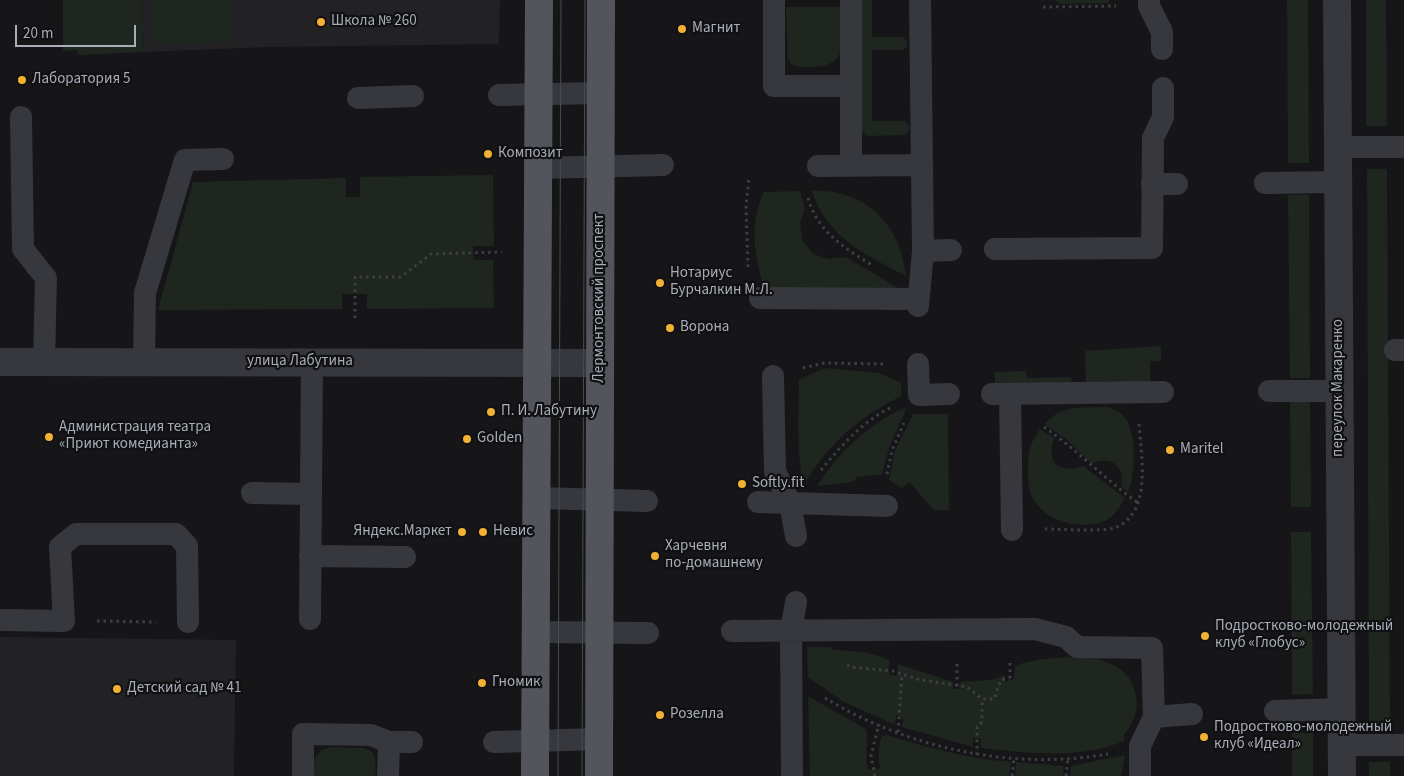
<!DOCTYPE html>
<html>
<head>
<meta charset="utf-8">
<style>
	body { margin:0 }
	#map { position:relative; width:1404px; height:776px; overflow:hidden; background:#161618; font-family:"Source Sans 3",sans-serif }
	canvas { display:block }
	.scale { position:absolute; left:15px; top:25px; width:121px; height:22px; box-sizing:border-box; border:2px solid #a8adb8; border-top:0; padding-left:6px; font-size:15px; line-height:18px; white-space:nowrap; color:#a8adb8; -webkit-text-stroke:4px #111113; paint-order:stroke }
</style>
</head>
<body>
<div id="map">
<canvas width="1404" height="776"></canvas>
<div class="scale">20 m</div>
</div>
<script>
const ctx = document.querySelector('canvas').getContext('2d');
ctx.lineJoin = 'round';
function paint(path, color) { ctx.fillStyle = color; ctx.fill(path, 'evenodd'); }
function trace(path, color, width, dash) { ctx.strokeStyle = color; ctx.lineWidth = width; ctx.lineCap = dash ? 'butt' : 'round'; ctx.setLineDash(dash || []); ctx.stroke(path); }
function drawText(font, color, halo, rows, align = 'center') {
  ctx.font = font + ' "Source Sans 3",sans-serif'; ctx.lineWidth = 4.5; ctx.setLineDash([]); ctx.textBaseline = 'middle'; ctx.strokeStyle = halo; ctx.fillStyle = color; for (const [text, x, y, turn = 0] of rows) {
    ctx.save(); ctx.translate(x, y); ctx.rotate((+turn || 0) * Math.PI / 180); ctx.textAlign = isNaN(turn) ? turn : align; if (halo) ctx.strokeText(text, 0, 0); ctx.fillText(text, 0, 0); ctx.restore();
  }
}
paint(new Path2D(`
	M142,0H500L499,44L268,47L144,52Z
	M0,637L236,640L234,776H0Z`), '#222225');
paint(new Path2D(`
	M63,0H142L144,52L78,55L77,50L63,51Z
	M150,0H233V42L151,43Z
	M859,0H872V37H903L907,41V46L903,50H872V121H905L910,126L909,131L905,135L867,136L860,131Z
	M1056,0H1109V3L1059,4Z
	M1287,0H1308L1309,163H1288Z
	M1366,0H1386L1387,126H1366Z
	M786,7H843C842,39 851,68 809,67C800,67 793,68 788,60Z
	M1367,169H1387L1390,726H1369Z
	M493,175L494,246H473L474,260H493L494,308L367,309V294H342V309L158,310L193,182L346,178V197H360V177Z
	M800,191L805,208L800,223L802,240L813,254L829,259L846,257L906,293L765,291C755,258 748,225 764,192Z
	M812,191C865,188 901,225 906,276C866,255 827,238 812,191Z
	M1288,195H1309L1310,378H1290Z
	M1161,346V361H1150V382L1086,383L1085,351Z
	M824,368L879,373L901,383V396C859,417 829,443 805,483C796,470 799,400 799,380Z
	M1026,371L1027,378L1071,377L1072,384L995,386V372Z
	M1290,402H1310L1311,507H1291Z
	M1107,407C1111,409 1117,410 1121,413C1138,427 1136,474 1128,492L1121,486C1127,467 1109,454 1092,464L1066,439L1044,424C1064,404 1080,408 1107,407Z
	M904,408L906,410L889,448L882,474L857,477L853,482L817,486C839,452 867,425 904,408Z
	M913,414H948L949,510H934L909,482L902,488L889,480L895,451Z
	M1040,429L1054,438C1046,463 1059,474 1083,466L1125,498C1120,507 1115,516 1105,521C1082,531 1046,522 1033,499C1028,489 1028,479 1028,468C1028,452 1030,443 1040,429Z
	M1291,532H1311L1313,694L1292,695Z
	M807,647H831L832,650C853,651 870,651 889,660V674L897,676L898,664L953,682V689H959L960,682L991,680L1005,675V682L1014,679L1015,666L1023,663C1058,656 1126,646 1136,695C1139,710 1134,723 1124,734V741C1079,760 1028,753 981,748V739L973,738V747L902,727L903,718L896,715L895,725L842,701L808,677Z
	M808,696L866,729C869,744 864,753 868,770L880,768C878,757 878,747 882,736L887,735C928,748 968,758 1011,762L1009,776H810Z
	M1292,733H1313V776H1292Z
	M331,747L363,748L371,751L375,758L376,776H314C314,759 313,752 331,747Z
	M1125,755L1121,776H1070L1071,766Z
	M1016,762L1064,766L1063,776H1015Z
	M1369,762H1390V776H1369Z`), '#1e261f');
trace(new Path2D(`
	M1043,7L1116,6
	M808,198C817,231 844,248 872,265
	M748,267L746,206L749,177
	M355,318V277H401L431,254L502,252
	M803,368L824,363L886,364
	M1044,427C1077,450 1105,479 1138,503
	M821,470C841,446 862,422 890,408
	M887,474L892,450L904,423
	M1045,529C1061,529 1101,532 1114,528C1153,514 1141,456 1139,424
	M97,621L156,622
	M847,665L851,667L893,671L917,679L967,687L982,699H994L1001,680L1010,677V662
	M957,686V662
	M825,698C907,748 1013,771 1108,754
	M898,732L902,674
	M977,755V727L982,722V700
	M875,776L871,756L879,724
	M1012,776L1014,758
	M1066,776L1068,759`), '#3d3f44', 3, [2.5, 4]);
trace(new Path2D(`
	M774,0V86H851
	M851,0V166
	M1149,0V6L1162,32V49
	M499,95L600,93
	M358,98L413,96
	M21,117L23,249L46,278L44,362
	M1338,147H1404
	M818,166L921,165
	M538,168L663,165
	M1265,183L1338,182
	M1152,184H1177
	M995,249L1152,248L1153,138L1163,117V88
	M923,251L951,250
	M760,298L918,299
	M918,306L923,251L920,0
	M1395,350H1404
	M144,362L145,293L185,160L223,159
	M918,364L919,395L949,394
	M773,376L775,471L790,503L796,536
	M1269,391H1340
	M992,394L1163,392
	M1010,394L1012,530
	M252,493L311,494
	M537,498L647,501
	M758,502L887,506
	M310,556L405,557
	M310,619L312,362
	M0,620L64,621L60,547L76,534H176L187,546L188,622
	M732,631L1035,629L1066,637L1077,647L1152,648L1154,717L1140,746V776
	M536,632L648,633
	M1275,711L1342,709
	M1154,717L1192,714
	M494,742L599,739
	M1342,745H1404
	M303,776V734L371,735L389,742H412
	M388,776L389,742
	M792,776L791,631L796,602`), '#37383d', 22);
trace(new Path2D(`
	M1337,0L1342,776
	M0,362L600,363`), '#37383d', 28);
trace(new Path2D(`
	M535,776L539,0
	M599,776L601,0`), '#53555c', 28);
trace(new Path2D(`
	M558,776L561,0
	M582,776L585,0`), '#4a4c52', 1);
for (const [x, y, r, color] of [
	[321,22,5,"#f2b134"],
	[682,29,5,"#f2b134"],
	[22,80,5,"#f2b134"],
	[488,154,5,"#f2b134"],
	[660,283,5,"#f2b134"],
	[670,328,5,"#f2b134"],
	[491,412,5,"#f2b134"],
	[49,437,5,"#f2b134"],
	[467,439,5,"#f2b134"],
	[1170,450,5,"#f2b134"],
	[742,484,5,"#f2b134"],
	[462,532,5,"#f2b134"],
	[483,532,5,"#f2b134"],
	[655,556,5,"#f2b134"],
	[1205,636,5,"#f2b134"],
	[482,683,5,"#f2b134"],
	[117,689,5,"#f2b134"],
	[660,715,5,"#f2b134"],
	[1204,737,5,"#f2b134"]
]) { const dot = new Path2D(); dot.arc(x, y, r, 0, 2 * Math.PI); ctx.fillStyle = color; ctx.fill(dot); trace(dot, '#111113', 2); }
drawText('15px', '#a8adb8', '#111113', [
	["Школа № 260",331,22],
	["Магнит",692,29],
	["Лаборатория 5",32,80],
	["Композит",498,154],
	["Нотариус",670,274],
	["Бурчалкин М.Л.",670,291],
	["Ворона",680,328],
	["П. И. Лабутину",501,412],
	["Администрация театра",59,428],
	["«Приют комедианта»",59,445],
	["Golden",477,439],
	["Maritel",1180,450],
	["Softly.fit",752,484],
	["Яндекс.Маркет",452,532,"right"],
	["Невис",493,532],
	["Харчевня",665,547],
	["по-домашнему",665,564],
	["Подростково-молодежный",1215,627],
	["клуб «Глобус»",1215,644],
	["Гномик",492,683],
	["Детский сад № 41",127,689],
	["Розелла",670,715],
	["Подростково-молодежный",1214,728],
	["клуб «Идеал»",1214,745]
], 'left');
drawText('15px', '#a8adb8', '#111113', [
	["Лермонтовский проспект",600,298,-90],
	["улица Лабутина",300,362],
	["переулок Макаренко",1339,388,-90]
]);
</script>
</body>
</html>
